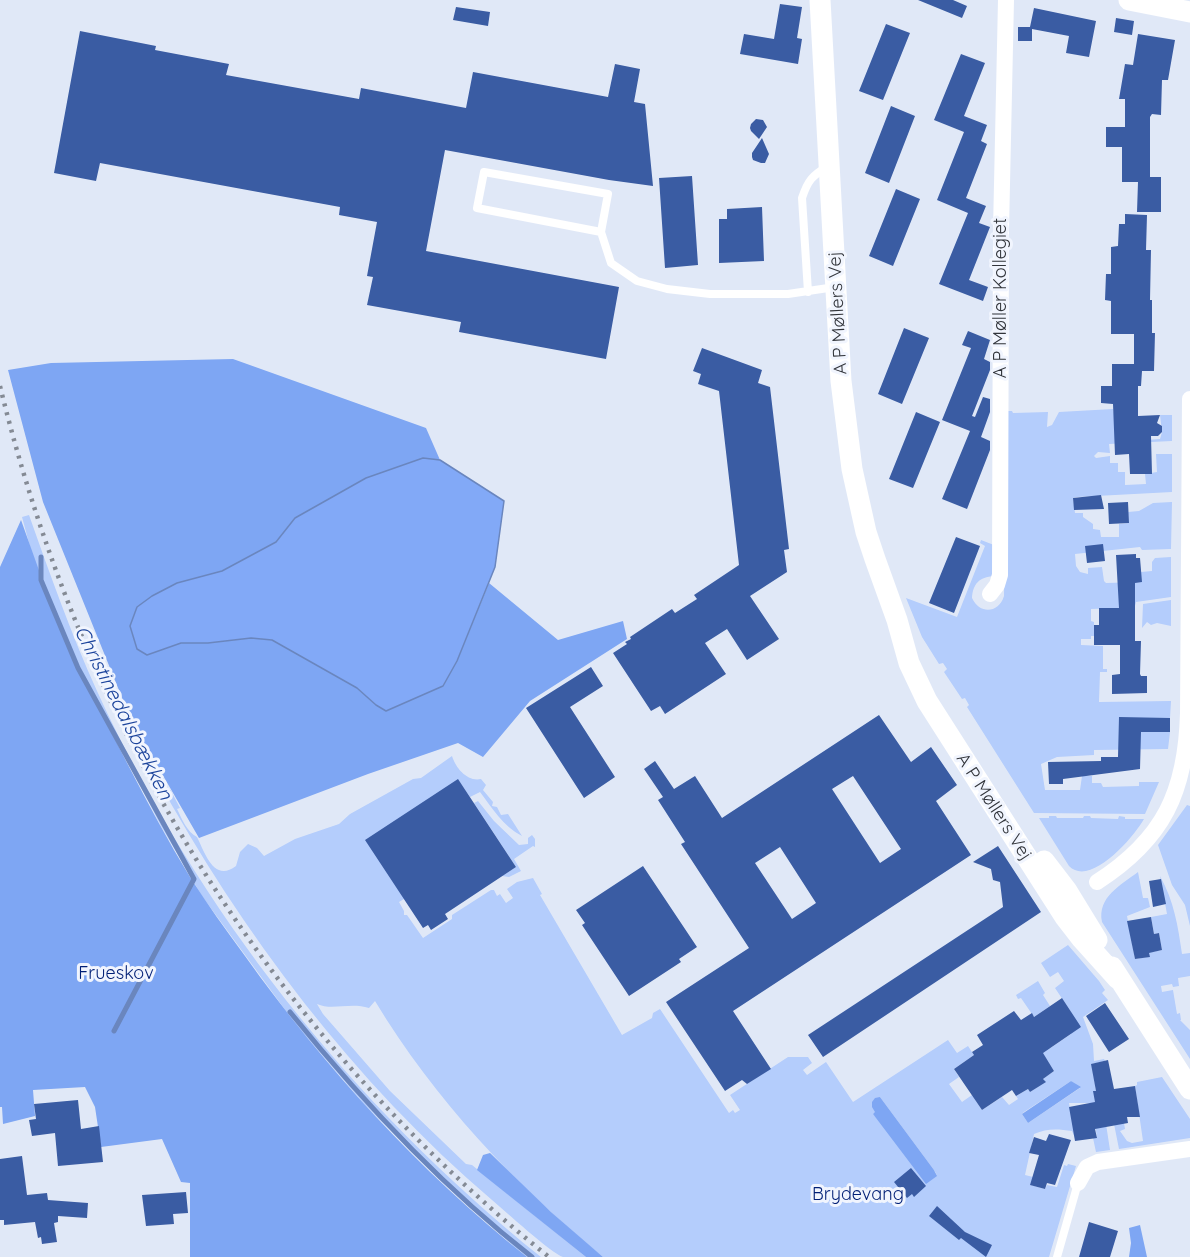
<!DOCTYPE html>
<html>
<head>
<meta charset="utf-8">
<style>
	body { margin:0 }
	canvas { display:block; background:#e0e8f7 }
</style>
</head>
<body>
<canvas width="1190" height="1257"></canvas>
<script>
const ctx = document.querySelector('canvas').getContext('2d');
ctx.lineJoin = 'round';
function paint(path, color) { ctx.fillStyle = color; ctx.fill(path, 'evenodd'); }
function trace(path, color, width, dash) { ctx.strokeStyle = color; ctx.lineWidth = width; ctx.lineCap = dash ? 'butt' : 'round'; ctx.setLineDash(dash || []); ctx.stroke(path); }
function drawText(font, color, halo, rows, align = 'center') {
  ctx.font = font + ' Quicksand,sans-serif'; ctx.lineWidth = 6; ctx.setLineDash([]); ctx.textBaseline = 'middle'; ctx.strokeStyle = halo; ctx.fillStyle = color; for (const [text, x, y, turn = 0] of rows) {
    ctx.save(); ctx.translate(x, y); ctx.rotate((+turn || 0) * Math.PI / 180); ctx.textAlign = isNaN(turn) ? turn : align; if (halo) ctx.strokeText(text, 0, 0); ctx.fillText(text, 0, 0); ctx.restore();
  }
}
paint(new Path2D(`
	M1113,409L1119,442L1160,439L1162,432L1160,415H1172V441L1109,444L1110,453L1098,452L1094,456L1096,458L1110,456V463H1118V472H1125V485L1146,484L1145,474L1157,472L1156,454H1172V492L1077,497L1073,498L1075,513H1083V517L1093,524V529L1100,530L1101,537H1119V524L1129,523L1128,512L1139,511L1153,503L1172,502L1171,549L1142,550L1140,547L1075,554L1076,566L1080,572L1088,574V568L1102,567L1104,581L1106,583L1141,582V572L1152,571V562L1155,558L1171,557V597L1136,602L1135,606L1121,605L1120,608L1091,609V621L1094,622V633L1104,634V636H1091V639H1081V645L1103,646V669H1107V672H1100L1099,702L1171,701L1170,718L1152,732H1170L1168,749L1094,750V755L1057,757L1041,764L1045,790H1080L1082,776H1092V783H1101L1103,787L1139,786V782H1159L1145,814L1034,813L967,707L969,705L965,698L962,699L944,672L947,669L943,663L939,664L922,637L906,598L957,617L985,546L980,543L981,540L994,545V576C979,577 973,584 972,598C980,615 999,613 1004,596L1006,411H1012L1013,413L1048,412L1047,427L1052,425L1059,412Z
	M29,515C50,574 71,634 97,691C198,912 352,1105 541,1257H527L511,1244L441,1181L365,1105L297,1026L202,896L161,826L91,691L51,604L32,554L22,517Z
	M1171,600V626L1157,623L1151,625L1147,622L1142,628L1143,604Z
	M452,756C456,769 468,782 481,779L486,785L483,790L493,802L492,806L497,807L501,815L508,814L522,836C503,826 492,808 480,792L470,797L458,780L404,899L399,902L404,911V915H407L423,938L452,919V915L491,890H494L497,896L500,894L506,903L513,898L507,889L517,882L533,878L542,894L540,895L622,1035L652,1018L653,1013L660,1009L729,1113L733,1110L735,1113L740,1110L730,1095L788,1057H808L812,1063L803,1070L807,1075L826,1062L853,1102L948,1040L957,1053L968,1046L974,1055L954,1069L959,1077L949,1084L962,1102L972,1095L982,1110L1002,1097L1009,1105L1018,1099L1016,1096L1028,1089L1030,1092L1045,1082L1043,1079L1054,1071L1041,1051L1052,1047L1071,1034L1061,1019L1071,1012L1055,988L1064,981L1058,972L1050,977L1041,963L1068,945L1099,981L1105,990L1102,993L1108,1000L1083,1017L1093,1044L1094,1061L1104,1059L1105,1061L1092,1064L1096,1091H1094L1106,1124L1110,1150L1096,1152L1093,1138L1097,1137L1091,1103H1069L1075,1138L1072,1131C1058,1129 1047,1128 1034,1134L1025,1175L1033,1177L1031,1185L1045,1189L1047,1185L1057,1187L1064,1165L1067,1166L1068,1164L1076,1166L1049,1257H603C514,1184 435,1100 375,1001L369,1008C350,1002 332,1011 317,1004L323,1014L390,1091L466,1164L472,1165L586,1257C579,1257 570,1257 563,1257C552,1254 504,1210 492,1200C354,1082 242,934 155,775L156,774L164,778L163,782L171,791L180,808L177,809C182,819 187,832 197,837C205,853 214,883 236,866L240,852L248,844L257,848L264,856L295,839L339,824L350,814L413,779L421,778ZM1071,1081L1080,1088L1028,1123L1022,1114L1024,1112ZM880,1097L934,1170L937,1175L873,1114L876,1112Z
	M478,801L494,821L519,845L528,844V838L532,835L535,839V847L533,846L514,859L521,871L509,877L502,876L516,867L474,803Z
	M1187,805L1190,806V926L1185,905L1172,885L1158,845Z
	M1049,816H1056L1057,818H1083L1084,816H1090L1091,818L1118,819L1119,816L1125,817V819H1144C1134,837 1090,888 1069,866L1039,818H1049Z
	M1138,872L1143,898H1148L1150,907L1127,916L1135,959L1147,957L1146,953L1162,950L1159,933L1154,934L1151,917L1167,914L1160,876C1174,901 1178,926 1182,954L1190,953V976L1178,978L1179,986L1173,987L1172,984L1161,986L1162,992L1173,990L1177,1014L1180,1013L1181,1020H1180L1190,1030V1059L1102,922C1097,897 1121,885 1138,872Z
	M1038,981L1045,993L1043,995L1050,1006L1034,1017L1021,998L1018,999L1016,995Z
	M1162,1077L1190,1119V1138L1119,1149L1113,1119L1124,1123L1125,1129L1120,1131L1127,1141L1132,1143L1143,1141L1135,1086L1137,1085V1082Z`), '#b4cdfc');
paint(new Path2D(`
	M233,359L426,428L440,460L422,458L295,518L276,542L222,571L177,583L137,607L130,626L137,649L147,655L181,643H208L251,638L272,640L357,688L376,705L443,686L457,661L489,583L558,640L623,621L627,639L530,701L483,757L458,743L368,774L199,838L131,720L43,502L8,370L51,363Z
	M21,520L51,604L71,647L70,652C110,727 146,805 190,877C207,904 226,930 245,956C325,1068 419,1171 527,1257H190V1183L181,1182L162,1139L101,1147L95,1107L85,1087L33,1090L35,1116L3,1124L2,1107H0V567Z
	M1071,1081L1081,1087L1028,1123L1022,1114Z
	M880,1097L934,1170L937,1176L926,1184L873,1114L875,1112L872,1107V1102L875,1098Z
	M490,1153L551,1212L603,1257H586L477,1170L483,1155Z
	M1140,1225L1147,1257H1129L1131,1243L1129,1228Z`), '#7ea6f3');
const water = new Path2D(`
	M423,458L440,460L504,501L495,567L457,661L443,686L386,711L376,705L357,688L272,640L251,638L208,643H181L147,655L137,649L130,626L137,607L152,596L177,583L222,571L276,542L295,518L366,478Z`);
paint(water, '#82a9f7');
trace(water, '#6a86be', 1.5);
trace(new Path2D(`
	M41,557V580L78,668L194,879L114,1031
	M290,1012C362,1101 441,1186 532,1257`), '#6a86be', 5);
paint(new Path2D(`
	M918,0H953L967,6L962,18Z
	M780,4L802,7L797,38L802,39L798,64L740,54L744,34L774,39Z
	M456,7L490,12L488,26L453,20Z
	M1034,8L1096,21L1089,57L1066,53L1069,36L1032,29V41H1018V27H1030Z
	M1116,18L1134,21L1132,35L1114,32Z
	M886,24L910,33L883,100L859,91Z
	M80,31L156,46L155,50L229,64L226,75L359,99L361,88L466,108L473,72L608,97L615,64L640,69L634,102L645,104L653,186L609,180L445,150L426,251L619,287L606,359L459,332L461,322L367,305L373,277L367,276L377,222L339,215L340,207L100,163L96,181L54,173Z
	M1138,34L1175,40L1168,80H1162L1161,115L1152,114L1150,117V177H1161V212H1137L1138,182H1122V147H1106V127H1125V99H1119L1125,64L1133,65Z
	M961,54L985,63L964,116L987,125L981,141L987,144L966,198L986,206L979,223L990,227L969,280L988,287L983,301L939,284L968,213L937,200L964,132L934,120Z
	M891,106L915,116L889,183L865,173Z
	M756,119L763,120L767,127L759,139L751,131L750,128L751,124Z
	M762,138L769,154L765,163H761L753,160L752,157V153Z
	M692,176L698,265L665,268L659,178Z
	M896,189L920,199L893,266L869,256Z
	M762,207L764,261L719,263V219H727V209Z
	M1125,214L1147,215L1146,250H1151L1150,300H1152V333H1155L1154,371H1142L1141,386H1138V416L1160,415L1157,423L1162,426V432L1158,436H1151L1152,474H1130L1129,454L1115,455L1113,404L1101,403V386H1112V364H1134V334H1111V301L1105,300L1106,274H1111V247L1118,246L1119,224H1125Z
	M904,328L929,338L902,404L878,394Z
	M968,331L990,340L984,359L990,362V370L972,416L975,417L983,397L990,399V412L981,437L990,441V450L967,509L942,499L970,431L942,420L971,348L962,345Z
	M702,348L762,370L758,383L770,387L789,549L784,550L787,572L750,596L779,639L747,660L727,629L705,643L726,674L665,714L660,706L651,711L613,653L627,644L625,642L631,639L630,637L672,609L675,613L697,599L694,595L739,565L719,391L698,384L701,374L693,371Z
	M916,412L940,422L913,488L889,479Z
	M1101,495L1104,509L1074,510L1073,498Z
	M1128,502L1129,523L1109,524L1108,503Z
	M956,537L980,546L954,613L929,603Z
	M1103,544L1105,561L1087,563L1085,546Z
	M1136,554V558H1140L1142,582L1135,583V641H1141L1140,674L1141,676H1147V693L1112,694V675L1120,674V645H1094V625H1099V608H1119L1116,555Z
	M591,667L603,686L570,707L615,777L584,798L526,708Z
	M879,715L911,762L931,747L957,785L936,801L971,855L733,1011L771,1069L747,1084L742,1080L725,1091L666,1002L749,948L681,844L685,842L658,800L663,797L644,769L655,761L674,789L695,776L722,818ZM853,776L901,849L880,863L832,789ZM780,847L816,903L792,919L755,863Z
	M1119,717L1170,718V732H1141L1140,769L1063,779V784H1049L1048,762L1101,761V757H1118Z
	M458,779L516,867L445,914L448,919L431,930L428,925L423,928L365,840Z
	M998,846L1041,912L823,1057L808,1035L1003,907L1000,882L993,880L991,869L973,862Z
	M643,866L697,947L679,959L681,962L629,996L582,925L585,923L576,910Z
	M1161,879L1166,904L1153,907L1149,881Z
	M1151,917L1154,934L1159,933L1162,950L1149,953L1150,957L1135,959L1127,921Z
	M1062,998L1081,1027L1043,1053L1054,1071L1043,1079L1046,1082L1030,1092L1028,1089L1016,1096L1012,1090L982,1110L954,1069L974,1055L972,1052L983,1045L977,1035L1014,1011L1021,1020L1032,1013L1034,1017Z
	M1105,1003L1129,1039L1109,1052L1086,1016Z
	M1108,1060L1114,1089L1135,1086L1140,1117H1127L1128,1123L1095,1129L1097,1138L1075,1141L1069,1107L1095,1102L1093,1091H1096L1091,1064Z
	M78,1100L81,1129L99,1126L103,1162L58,1166L55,1133L32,1136L29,1120L36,1119L34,1104Z
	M1049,1134L1071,1140L1055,1185L1047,1183L1045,1189L1030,1185L1039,1155L1029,1153L1034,1137L1046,1141Z
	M22,1156L27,1195L47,1193L48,1200L88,1203L87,1218L58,1216V1222L54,1223L57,1242L42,1244L41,1237L38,1238L35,1222L4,1225V1220H0V1159Z
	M911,1168L926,1186L914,1197L912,1194L907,1198L894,1182Z
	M186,1192L188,1213L173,1214L174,1224L146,1226L142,1195Z
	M937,1206L965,1232L992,1245L986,1257L961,1238L959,1240L929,1216Z
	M1089,1222L1118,1231L1110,1257H1079Z`), '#3a5ca3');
trace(new Path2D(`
	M601,232L608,194L484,172L477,208L601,232L611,263L637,281L667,289L710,294H788L835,287
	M808,292L802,198C808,180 812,176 828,166
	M1057,1257L1078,1183`), '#fff', 8);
trace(new Path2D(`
	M990,594L997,585L1000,575L1001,230L1006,0
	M1097,882C1164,839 1186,791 1188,713L1190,399
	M1078,1183L1087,1167L1098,1162L1190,1149`), '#fff', 16);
trace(new Path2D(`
	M820,0L841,381L852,469L866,532L875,559L897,620L909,663L927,701L1065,917L1082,939L1118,979
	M1129,0L1190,12
	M1044,861L1067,891L1097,940
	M1112,967L1190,1089`), '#fff', 21);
trace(new Path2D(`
	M0,386C84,732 270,1034 549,1257`), '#848a94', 4.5, [3, 6]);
drawText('18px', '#31343a', '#f1f5fe', [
	["A P Møller Kollegiet",1001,298,-90],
	["A P Møllers Vej",838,313,-93],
	["A P Møllers Vej",994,807,57]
]);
drawText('18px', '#001f76', '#f1f5fe', [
	["Frueskov",116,974],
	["Brydevang",858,1195]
]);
drawText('italic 20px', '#1c449c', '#f1f5fe', [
	["Christinedalsbækken",123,713,63]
]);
</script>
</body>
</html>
